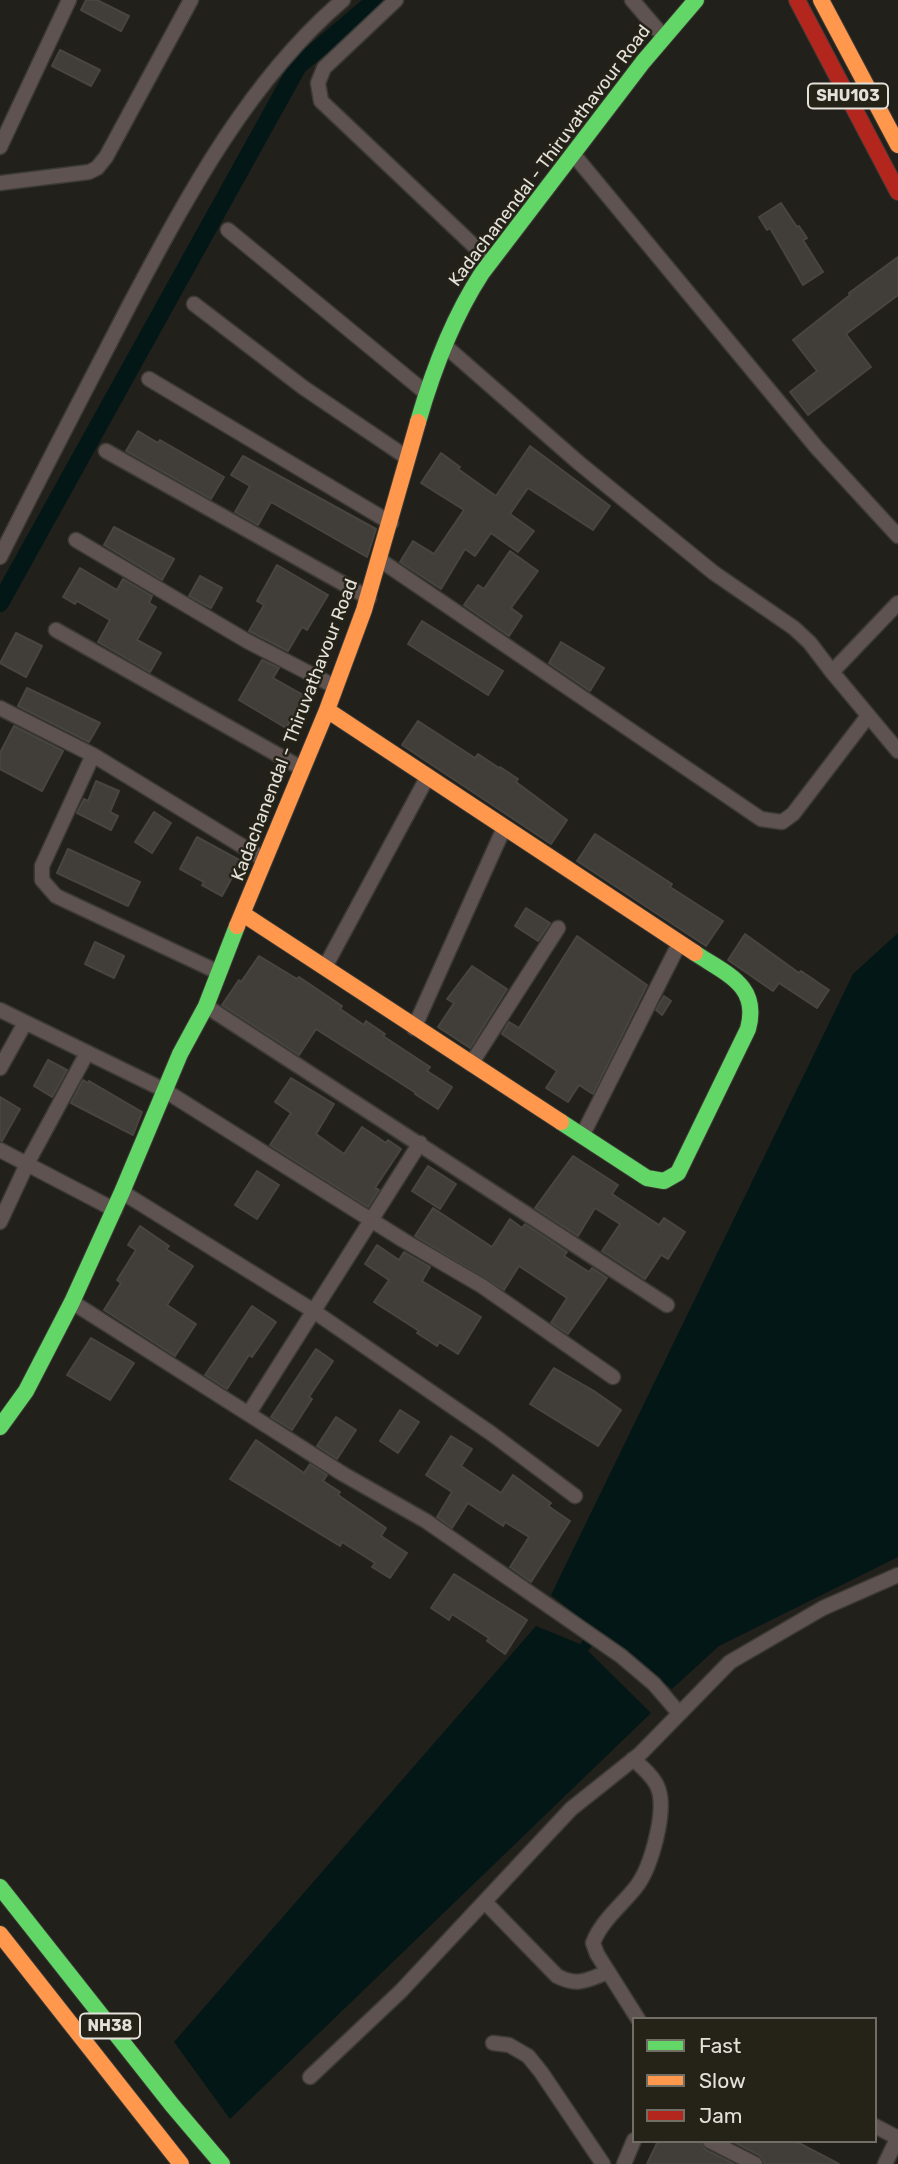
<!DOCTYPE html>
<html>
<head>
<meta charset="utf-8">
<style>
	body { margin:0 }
	#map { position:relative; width:898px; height:2164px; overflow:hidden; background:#22201a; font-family:Rubik,sans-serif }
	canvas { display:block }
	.legend { position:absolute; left:632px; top:2017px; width:245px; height:126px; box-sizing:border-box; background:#252217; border:2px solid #716e65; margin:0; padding:9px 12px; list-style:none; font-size:21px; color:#e3e1da }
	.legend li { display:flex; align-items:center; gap:14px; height:35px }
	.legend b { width:35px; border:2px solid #716e65 }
</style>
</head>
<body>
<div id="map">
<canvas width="898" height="2164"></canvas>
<ul class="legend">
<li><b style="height:9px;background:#63d668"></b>Fast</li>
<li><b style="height:9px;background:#ff974d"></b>Slow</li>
<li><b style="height:9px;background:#b3261e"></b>Jam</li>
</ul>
</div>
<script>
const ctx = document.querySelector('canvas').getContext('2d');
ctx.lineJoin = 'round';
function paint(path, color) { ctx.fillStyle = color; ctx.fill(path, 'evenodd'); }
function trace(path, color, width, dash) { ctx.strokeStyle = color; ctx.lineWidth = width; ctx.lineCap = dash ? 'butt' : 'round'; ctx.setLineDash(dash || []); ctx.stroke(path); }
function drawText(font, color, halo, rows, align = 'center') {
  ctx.font = font + ' Rubik,sans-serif'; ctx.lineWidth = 5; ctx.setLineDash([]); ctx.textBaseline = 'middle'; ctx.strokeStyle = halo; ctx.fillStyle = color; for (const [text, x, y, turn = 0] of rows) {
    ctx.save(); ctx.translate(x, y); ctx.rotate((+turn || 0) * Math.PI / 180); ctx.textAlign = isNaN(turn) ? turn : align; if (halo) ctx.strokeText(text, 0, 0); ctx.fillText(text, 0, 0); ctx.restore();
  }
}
paint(new Path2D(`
	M898,933V1557L719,1646L672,1689L600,1635L588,1651L651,1713L230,2119L174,2042L536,1626L580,1644L593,1628L551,1595L853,974Z`), '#031717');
trace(new Path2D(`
	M0,603L298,66L376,0`), '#031717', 18);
const building = new Path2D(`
	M86,0H97L129,16L121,31L81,10Z
	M60,50L100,70L91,86L52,66Z
	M781,203L797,227L799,226L807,238L803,240L823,272L803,285L770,228L767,230L759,217Z
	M898,257V295L846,334L871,367L808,415L790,392L817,371L793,340L850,295L849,293Z
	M138,431L158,443L160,440L224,477L211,499L126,451Z
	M530,446L610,506L593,530L528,488L510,514L534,531L518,552L491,533L475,556L465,549L441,589L400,562L413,541L434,554L464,510L421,483L441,453L460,467L458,469L496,496Z
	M243,456L376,529L367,557L271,502L258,525L235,512L250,486L231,475Z
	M114,527L174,559L162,580L104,545Z
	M510,551L538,571L511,608L522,616L509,636L464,605L478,585L484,589Z
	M277,565L328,595L307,630L302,627L288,651L249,631L264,605L257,601Z
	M80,568L117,590L123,579L152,596L149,603L156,607L137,640L161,653L150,672L98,642L110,620L77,601L75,604L63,597Z
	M200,576L222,588L211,608L189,596Z
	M422,621L503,671L488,695L408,644Z
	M16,633L42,646L26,677L0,663Z
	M561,642L604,668L590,691L549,663Z
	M262,660L279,668L273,678L305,696L286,728L239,700Z
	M27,688L100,723L89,742L18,706Z
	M418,721L475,758L478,754L499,768L500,767L518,779L516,782L567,820L551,844L402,745Z
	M14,726L63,751L42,791L0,769V753Z
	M96,781L119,791L110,812L118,816L111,830L77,813L84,799L88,801Z
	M154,812L171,823L152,853L135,842Z
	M595,834L672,884L670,887L723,921L706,946L577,861Z
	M197,837L241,861L222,896L202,885L204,882L180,869Z
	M68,849L140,882L128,906L57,873Z
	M526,908L550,923L538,941L515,926Z
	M745,934L799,973L801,971L829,990L817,1008L779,983L773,991L728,960Z
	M577,936L647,985L593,1094L579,1085L568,1102L546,1088L557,1071L502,1034L509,1022L519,1028Z
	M95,942L124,956L114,978L85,964Z
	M259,956L297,979L299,977L342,1006L340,1009L364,1025L366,1021L385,1034L383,1036L430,1067L427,1071L452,1087L438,1109L415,1094L416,1093L316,1029L299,1055L222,1005L239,980L241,982Z
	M472,966L507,989L470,1048L438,1027L454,1003L447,999Z
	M664,996L671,1001L662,1015L656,1010Z
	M48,1060L67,1070L52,1097L34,1086Z
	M291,1078L334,1104L316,1134L344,1154L362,1127L386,1143L388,1140L401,1149L375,1188L379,1190L368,1207L270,1145L291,1113L275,1102Z
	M83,1080L88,1083L89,1081L142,1112L133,1135L71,1103Z
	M0,1097L20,1109L2,1141L0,1140Z
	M573,1156L618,1185L612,1194L659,1225L664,1218L685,1232L668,1259L661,1255L645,1279L602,1251L620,1224L595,1208L578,1236L535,1208Z
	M428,1166L456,1184L440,1209L412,1191Z
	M257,1171L279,1185L257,1219L235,1205Z
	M433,1208L492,1247L510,1219L522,1228L525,1224L567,1252L564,1256L589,1272L592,1268L607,1278L568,1334L551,1323L567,1298L519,1266L504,1290L415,1236Z
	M140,1226L169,1246L166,1249L193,1266L167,1305L196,1324L175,1356L104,1310L121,1283L117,1280L136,1250L128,1245Z
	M377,1245L399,1260L404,1252L430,1267L422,1281L481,1317L458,1354L439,1342L437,1346L417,1333L419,1331L374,1302L389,1280L365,1264Z
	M252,1306L276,1322L252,1357L249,1355L227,1389L205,1375Z
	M91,1338L134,1363L110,1400L67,1375Z
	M316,1349L333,1361L309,1397L312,1399L292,1430L271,1417Z
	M554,1368L594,1391L621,1410L598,1446L530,1404Z
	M400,1410L419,1422L398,1453L380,1441Z
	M336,1417L356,1430L337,1459L317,1446Z
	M451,1436L472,1449L461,1466L501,1493L513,1475L551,1503L548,1506L570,1521L531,1582L510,1567L529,1537L505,1522L503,1526L468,1503L452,1528L437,1517L452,1492L426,1475Z
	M256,1440L304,1473L310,1464L327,1475L323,1481L340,1492L338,1495L386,1528L381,1536L407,1553L390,1578L372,1567L375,1563L342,1542L340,1546L230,1479Z
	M454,1574L527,1620L505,1654L487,1641L489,1638L452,1614L449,1620L431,1608Z
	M658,2141H700L706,2150L734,2164H647Z
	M732,2141H795L839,2164H765L759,2155Z`);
paint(building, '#413e39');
trace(building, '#484541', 2);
const street = new Path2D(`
	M396,0L324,68L318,83L321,101L491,262
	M632,0L663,36
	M0,147L69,0
	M574,155L817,448L898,536
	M0,183L89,172L97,168L106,157L191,0
	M228,230L426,393
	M194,304L304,388L406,457
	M444,345L579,463L714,573L794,628L810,643L832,672
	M149,379L391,523
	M106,451L369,598
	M76,540L247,641L334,686
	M0,557C43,471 87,387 131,302C188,195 249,80 343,0
	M380,560L761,819L782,822L793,814L868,716
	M898,603L832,672L898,751
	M56,630L303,769
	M0,708L93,755L265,860
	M93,755L42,866V880L56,896L218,972
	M325,967L428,776
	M206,1006L667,1305
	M0,1010L164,1090L403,1240L482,1286L613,1377
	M414,1028L504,828
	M471,1064L558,928
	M0,1068L25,1023
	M582,1136L679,944
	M0,1150L115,1210
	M122,1192L312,1310L492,1434L575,1496
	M0,1222L28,1162L87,1053
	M72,1302L343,1474L426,1521L621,1656L654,1684L679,1713
	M249,1413L420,1143
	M633,1759C642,1767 654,1777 658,1788C667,1811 651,1868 636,1887C622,1905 601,1921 593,1943L597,1954L638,2019
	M485,1902L557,1976C578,1987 587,1980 608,1972
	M493,2043L509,2045L528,2056L541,2072L603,2164
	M310,2077L401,1991L571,1809L640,1754L730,1662L823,1608L898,1575
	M875,2126L898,2138
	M710,2141L755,2164
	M624,2164L634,2140
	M885,2164L898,2137`);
const fast = new Path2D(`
	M418,422C433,370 452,319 482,273L643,62L696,0
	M561,1122L647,1178L664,1181L678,1173L748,1029C760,985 726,974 695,953
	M0,1427L26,1391L72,1302L122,1192L180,1054L206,1006L237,926
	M0,1887L172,2105L222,2164`);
const slow = new Path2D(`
	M821,0L898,145
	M327,710L695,953
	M243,914L561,1122
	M237,926L327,710L364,610L418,422
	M0,1934L181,2164`);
const jam = new Path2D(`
	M797,0L898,192`);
trace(street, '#3c3a36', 17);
trace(fast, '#3c3a36', 18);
trace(slow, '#3c3a36', 18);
trace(jam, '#3c3a36', 18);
trace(street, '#5e5350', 14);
trace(fast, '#63d668', 16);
trace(slow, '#ff974d', 16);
trace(jam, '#b3261e', 16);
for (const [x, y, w] of [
	[848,96,80],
	[110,2026,60]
]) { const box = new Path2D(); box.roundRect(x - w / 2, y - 12.5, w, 25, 5); ctx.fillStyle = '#252217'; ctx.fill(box); trace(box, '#e3e1da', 2); }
drawText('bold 16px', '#e3e1da', null, [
	["SHU103",848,96],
	["NH38",110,2026]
]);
drawText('18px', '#e3e1da', '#252217', [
	["Kadachanendal - Thiruvathavour Road",550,156,-53],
	["Kadachanendal - Thiruvathavour Road",295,730,-69]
]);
</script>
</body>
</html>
